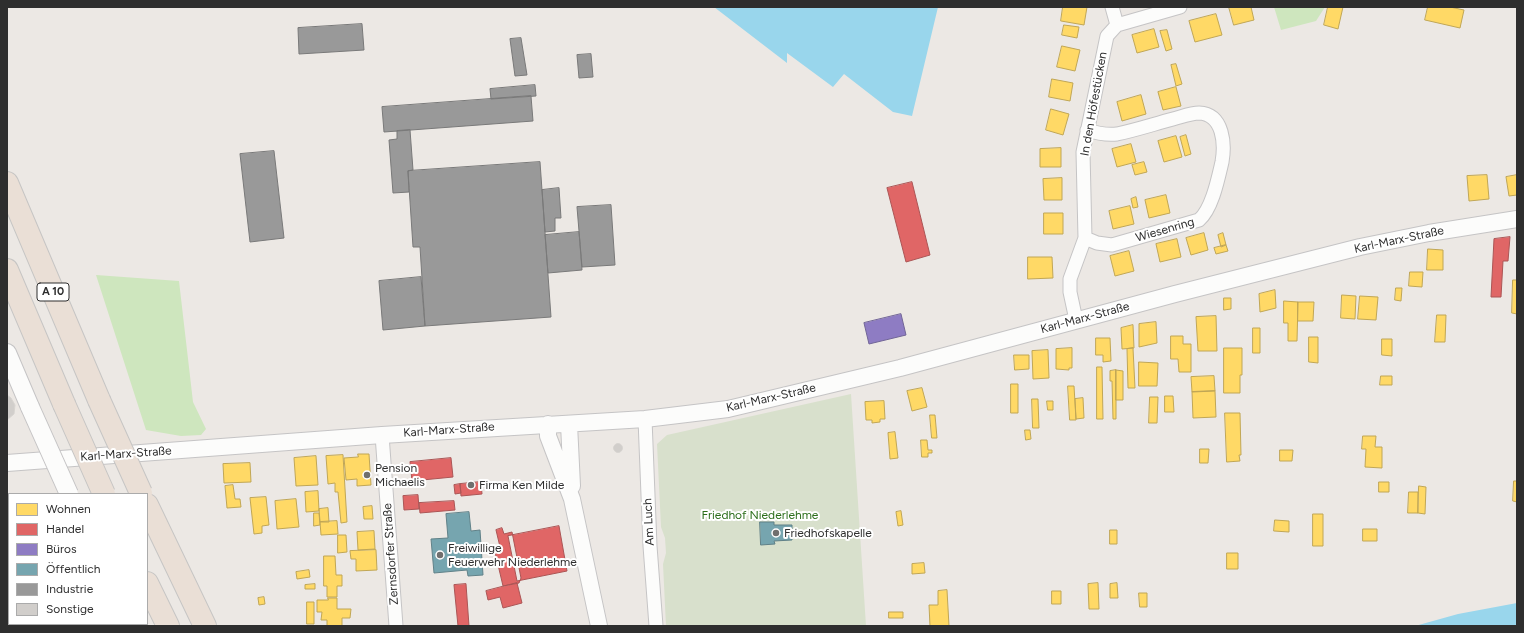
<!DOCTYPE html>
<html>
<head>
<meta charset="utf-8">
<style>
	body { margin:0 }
	#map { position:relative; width:1524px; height:633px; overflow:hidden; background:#ece8e4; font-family:Figtree,sans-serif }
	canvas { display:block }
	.frame { position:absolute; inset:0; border:8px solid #2e2e2e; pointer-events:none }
	.legend { position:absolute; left:8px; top:493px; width:140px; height:132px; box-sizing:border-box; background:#fff; border:1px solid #ababab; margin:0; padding:5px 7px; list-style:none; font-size:12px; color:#2e2e2e }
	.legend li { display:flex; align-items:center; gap:8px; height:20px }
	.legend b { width:20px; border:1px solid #ababab }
</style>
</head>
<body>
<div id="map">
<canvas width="1524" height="633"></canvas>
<div class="frame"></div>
<ul class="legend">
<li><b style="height:11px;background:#ffd966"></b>Wohnen</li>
<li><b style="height:11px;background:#e06666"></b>Handel</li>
<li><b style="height:11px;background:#8e7cc3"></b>Büros</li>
<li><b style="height:11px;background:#76a5af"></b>Öffentlich</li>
<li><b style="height:11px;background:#999"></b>Industrie</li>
<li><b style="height:11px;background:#d1cecb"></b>Sonstige</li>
</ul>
</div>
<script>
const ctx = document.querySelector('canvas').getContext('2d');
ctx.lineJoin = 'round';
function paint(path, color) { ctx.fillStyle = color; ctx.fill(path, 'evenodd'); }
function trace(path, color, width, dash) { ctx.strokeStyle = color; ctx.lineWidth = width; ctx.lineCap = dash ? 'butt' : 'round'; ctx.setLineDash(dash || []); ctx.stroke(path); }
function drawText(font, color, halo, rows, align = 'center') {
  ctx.font = font + ' Figtree,sans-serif'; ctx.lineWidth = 4; ctx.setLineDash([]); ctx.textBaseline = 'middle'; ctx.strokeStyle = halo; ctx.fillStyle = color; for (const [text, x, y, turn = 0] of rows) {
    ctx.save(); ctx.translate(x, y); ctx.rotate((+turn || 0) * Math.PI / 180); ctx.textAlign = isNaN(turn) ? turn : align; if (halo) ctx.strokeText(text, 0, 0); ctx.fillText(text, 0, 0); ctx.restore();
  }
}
paint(new Path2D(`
	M1274,7H1325L1316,21L1281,30Z
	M96,275L179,281L193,402L206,429L201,435L181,436L146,430Z`), '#cee6be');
paint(new Path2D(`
	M851,394L866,626H666L663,564L666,553L665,538L661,527L657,444L667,435Z`), '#d8e0cc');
paint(new Path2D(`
	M714,7H938L912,116L893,112L844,74L833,87L787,53V63Z
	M1517,603V626H1415L1458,614Z`), '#99d6ec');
const homes = new Path2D(`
	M1063,7H1087L1084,25L1061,21Z
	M1229,7H1251L1254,20L1234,25Z
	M1328,7H1343L1338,29L1324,25Z
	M1428,7H1450L1464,10L1460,28L1425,20Z
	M1216,14L1222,35L1195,42L1189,21Z
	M1064,25L1079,27L1077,38L1062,35Z
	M1154,29L1159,47L1137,53L1132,35Z
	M1167,30L1172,49L1166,51L1160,31Z
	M1062,46L1080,50L1075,71L1057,67Z
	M1176,64L1182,84L1176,86L1171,65Z
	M1052,79L1073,83L1070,101L1049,97Z
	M1176,87L1181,106L1163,110L1158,92Z
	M1141,95L1146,114L1122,121L1117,102Z
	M1051,109L1069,114L1063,135L1046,130Z
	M1186,135L1191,154L1185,156L1180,137Z
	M1176,136L1182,157L1164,162L1158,141Z
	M1131,144L1136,162L1117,167L1112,149Z
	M1061,148V167H1040V149Z
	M1144,162L1147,172L1135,175L1132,165Z
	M1487,175L1489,199L1469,201L1467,176Z
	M1517,175V195L1509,196L1506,177Z
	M1062,178V200H1044L1043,179Z
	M1166,195L1170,213L1149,218L1145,200Z
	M1136,197L1138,207L1133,208L1131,199Z
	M1130,206L1134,224L1113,229L1109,211Z
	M1044,213H1063V234H1044Z
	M1204,233L1208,250L1191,255L1186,238Z
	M1223,233L1226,245L1221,247L1218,235Z
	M1177,239L1181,257L1160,262L1156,244Z
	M1226,245L1228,251L1216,254L1214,248Z
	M1428,249L1443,250V270H1427Z
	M1129,251L1134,271L1115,276L1110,256Z
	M1028,257H1052L1053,278L1028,279Z
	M1410,272H1423L1422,287L1409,286Z
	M1513,280H1517V314L1512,313Z
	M1396,288H1402L1401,301L1395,300Z
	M1275,290L1276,308L1260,312L1259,294Z
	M1342,295L1356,296L1355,319L1341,318Z
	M1360,296L1378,297L1376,320L1358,319Z
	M1224,298H1231V309L1224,310Z
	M1284,301L1298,302L1297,341H1288V323H1284Z
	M1298,302H1314L1313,321H1298Z
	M1437,315H1446L1445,342H1435Z
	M1216,316L1217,351H1198L1196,317Z
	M1156,322L1157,343L1139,347V324Z
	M1133,325L1134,348L1122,349L1121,328Z
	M1253,328H1260V353H1253Z
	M1171,336H1183V344H1191V372H1179L1178,359H1171Z
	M1309,337H1318V363L1309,362Z
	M1096,338H1110L1111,361L1103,362V355H1096Z
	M1382,339H1392V356L1382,355Z
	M1072,348V368H1069V370L1056,369V349Z
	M1133,348L1135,388H1128L1127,349Z
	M1224,348H1242V375H1240V393H1224Z
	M1048,350L1049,378L1033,379L1032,351Z
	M1014,355H1029V369L1015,370Z
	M1139,362L1158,363L1157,386H1139Z
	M1097,367H1102L1103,419H1097Z
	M1116,370V419H1113L1112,381H1110V371Z
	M1116,370L1123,371V400H1116Z
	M1214,376L1215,391L1192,392L1191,377Z
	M1381,376H1392V385H1380Z
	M1011,384H1018V413H1011Z
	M1068,386H1074L1076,420H1070Z
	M922,388L927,407L912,411L907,391Z
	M1215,391L1216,417L1193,418L1192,392Z
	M1165,396H1173L1174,412H1165Z
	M1150,397H1158L1157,423H1149Z
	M1083,398L1084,418L1076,419L1075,399Z
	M1032,399H1038L1039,428H1033Z
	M884,401L885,419H880V422L872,423V420H866L865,402Z
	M1047,401H1053V410H1048Z
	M1225,413H1240L1241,455H1239L1240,461L1227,462Z
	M930,415H935L937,438H932Z
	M1025,430H1030L1031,439L1026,440Z
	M895,432L898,458L890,459L888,433Z
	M1363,436H1376L1375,447H1382V468L1365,467L1366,449H1362Z
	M921,440H927L928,450H932V453H928V457H922Z
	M1200,449H1209L1208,463H1200Z
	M1280,450H1293L1292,461H1280Z
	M358,454H369L371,485L357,486V479L346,480L344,458L358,457Z
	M343,455L347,522L341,523L338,492H335V483L328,484L326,456Z
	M316,456L318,485L296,486L294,458Z
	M250,463L251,482L224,483L223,464Z
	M1514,481H1517V502L1513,501Z
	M1379,482H1389V492H1379Z
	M233,485L235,499H240L241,507L227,508L225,486Z
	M1419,486L1426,487L1425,514L1418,513Z
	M318,491L319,511L306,512L305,492Z
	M1409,492H1418V513H1408Z
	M266,497L269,525L262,526V533L254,534L250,498Z
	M296,499L299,527L277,529L275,501Z
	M372,506L373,519H364L363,507Z
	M328,508L329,522H320L319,509Z
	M901,511L903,525L898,526L896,512Z
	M314,513H319L320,525L314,526Z
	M1313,514H1323V546H1313Z
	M1275,520L1289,521V532L1274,531Z
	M337,521L338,534L321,535L320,522Z
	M1363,529H1377V541H1363Z
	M1110,530H1117V544H1110Z
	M374,531L375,549L358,550L357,532Z
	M338,535H346L347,552L338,553Z
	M376,550L377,570L356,571V559H351L350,551Z
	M1227,553H1238V569H1227Z
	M324,556H335L336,575H342V586H337V597H327V586H324Z
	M924,563L925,573L912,574V564Z
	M309,570L310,577L297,579L296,572Z
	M1098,583L1099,609H1089L1088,584Z
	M1117,583L1118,598H1110V584Z
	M315,584V589H305V585Z
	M947,590L949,626H930L929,605H938V591Z
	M1052,591H1061V604H1052Z
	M1139,593H1147V607H1140Z
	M264,597L265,604L259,605L258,598Z
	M328,598H337V609H351L350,618H342V626H327V620H321L322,612H317V600H328Z
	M307,602H314V624H307Z
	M889,612H903V618H889Z`);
paint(homes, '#ffd966');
trace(homes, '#c0a655', 1);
const shops = new Path2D(`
	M912,182L930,255L906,262L887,188Z
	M1510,237L1508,261H1503L1501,297H1491L1494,239Z
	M451,458L453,477L412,481L410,462Z
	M481,482L482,494L461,496L460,484Z
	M460,484L461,493L455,494L454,485Z
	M418,495L419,509L404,510L403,496Z
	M454,501L455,510L420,513L419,503Z
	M559,526L567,571L517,581L508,536Z
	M502,528L504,534L512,532L521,578L519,583L503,586L495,552L501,551L496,530Z
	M517,583L522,603L503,608L500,597L488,600L486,591Z
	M466,584L469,626H458L454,585Z`);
paint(shops, '#e06666');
trace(shops, '#ab5555', 1);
const offices = new Path2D(`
	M901,314L906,335L869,344L864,323Z`);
paint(offices, '#8e7cc3');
trace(offices, '#716596', 1);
const public = new Path2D(`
	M469,512L471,531L480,530L483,575L468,576L467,570L434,573L431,539L448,538L446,514Z
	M760,522H774V525H792V540L774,541L775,544L761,545Z`);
paint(public, '#76a5af');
trace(public, '#608188', 1);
const industry = new Path2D(`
	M362,24L364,50L299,54L298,28Z
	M521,38L527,75L515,76L510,39Z
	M591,54L593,77L579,78L577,55Z
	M535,85L536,96L491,99L490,89Z
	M531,96L533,121L384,132L382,107Z
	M410,130L413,170L408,171L409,192L393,193L389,140L397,139V131Z
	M274,151L284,238L250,242L240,154Z
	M540,162L551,317L425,326L420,247H413L408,171Z
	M559,188L561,218H555V231L545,232L542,190Z
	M611,205L615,265L582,267L577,207Z
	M579,232L582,270L548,273L545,235Z
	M421,277L425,326L383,330L379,281Z
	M9,503V526L7,527V504Z
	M9,551V574L7,575V552Z`);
paint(industry, '#999');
trace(industry, '#797979', 1);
const building = new Path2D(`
	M7,395L11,398L15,405L14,414L7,420Z
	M613.5 448a4.5 4.5 0 1 1 9 0a4.5 4.5 0 1 1-9 0Z`);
paint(building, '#d1cecb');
trace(building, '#d7d4d0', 1);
const minor = new Path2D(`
	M1112,7L1117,25
	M1085,238L1097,243L1112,245L1199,220C1212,209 1218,179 1222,162C1225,145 1224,114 1199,113C1191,113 1181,117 1173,119C1154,124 1136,130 1117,134C1107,135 1096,133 1087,130
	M1076,320L1070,292V279L1085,238L1083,152L1107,36L1117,25L1180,7
	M645,419L650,546L656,626
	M382,435L396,626`);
const tertiary = new Path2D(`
	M548,424V436L572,499L599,626
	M569,424L572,486
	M7,463L382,435L645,419L728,409L900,368L1175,294L1360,247L1429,233L1517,219`);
const secondary = new Path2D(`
	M7,353L30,407
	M127,624L128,626`);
const motorway = new Path2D(`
	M7,183L99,400
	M7,270L64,404
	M147,505L205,626
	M147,583L168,626`);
trace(minor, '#c5c4c5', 15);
trace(tertiary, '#c5c4c5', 18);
trace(secondary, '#c5c4c5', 20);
trace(motorway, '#c6c5c4', 24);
trace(minor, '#fcfcfb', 13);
trace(tertiary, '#fcfcfb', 16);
trace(secondary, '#fcfcfb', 18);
trace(motorway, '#eadfd6', 22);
const secondaryBridge = new Path2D(`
	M30,407L69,494`);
const motorwayBridge = new Path2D(`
	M99,400L141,493
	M64,404L104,494`);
trace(secondaryBridge, '#c5c4c5', 20, []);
trace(motorwayBridge, '#c6c5c4', 24, []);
trace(secondaryBridge, '#fcfcfb', 18);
trace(motorwayBridge, '#eadfd6', 22);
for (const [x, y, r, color] of [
	[367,475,4,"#706f6e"],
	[471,485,4,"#706f6e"],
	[776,533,4,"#706f6e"],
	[440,555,4,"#706f6e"]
]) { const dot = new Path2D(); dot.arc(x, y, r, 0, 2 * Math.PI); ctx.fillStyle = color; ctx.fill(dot); trace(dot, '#fff', 1.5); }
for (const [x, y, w] of [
	[53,292,32]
]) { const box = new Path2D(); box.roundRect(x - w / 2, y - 9, w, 18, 3); ctx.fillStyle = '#fff'; ctx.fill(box); trace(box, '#2e2e2e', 1); }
drawText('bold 11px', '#2e2e2e', null, [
	["A 10",53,292]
]);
drawText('12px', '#2e2e2e', '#fff', [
	["In den Höfestücken",1094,104,-80],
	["Wiesenring",1165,230,-16],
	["Karl-Marx-Straße",1399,240,-12],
	["Karl-Marx-Straße",1085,318,-15],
	["Karl-Marx-Straße",771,398,-13],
	["Karl-Marx-Straße",449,430,-4],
	["Karl-Marx-Straße",126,454,-4],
	["Am Luch",649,522,-93],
	["Zernsdorfer Straße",391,554,-94]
]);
drawText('12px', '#2e2e2e', '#fff', [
	["Pension",375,468],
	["Michaelis",375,482],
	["Firma Ken Milde",479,485],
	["Friedhofskapelle",784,533],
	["Freiwillige",448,548],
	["Feuerwehr Niederlehme",448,562]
], 'left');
drawText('12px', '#2c6e1b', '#fff', [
	["Friedhof Niederlehme",760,515]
]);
</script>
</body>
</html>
